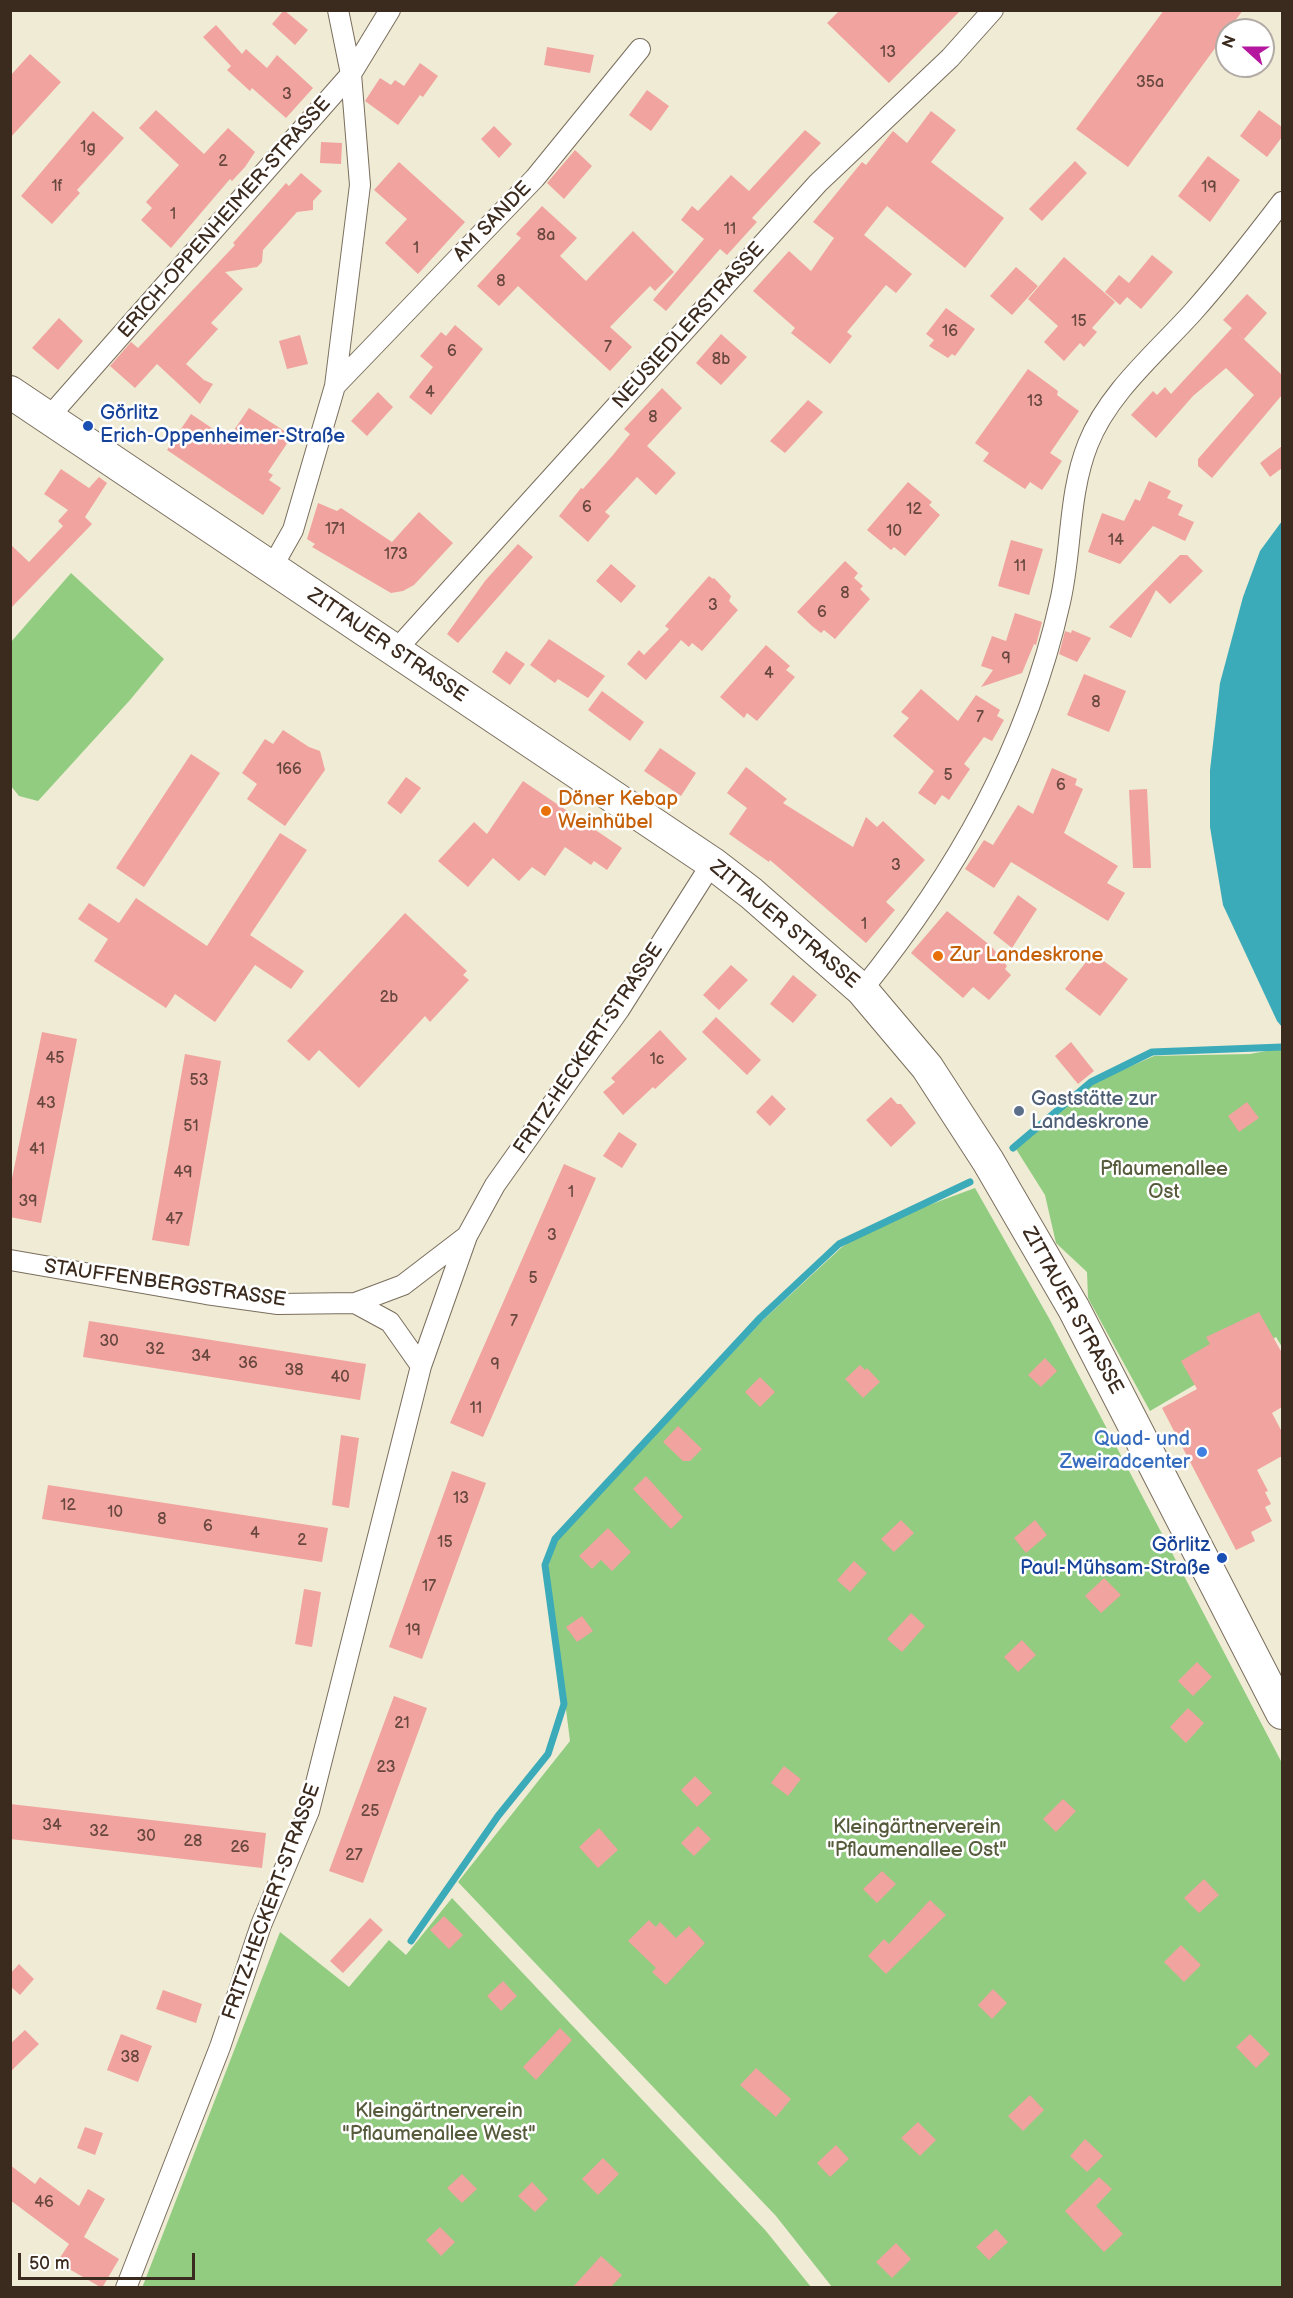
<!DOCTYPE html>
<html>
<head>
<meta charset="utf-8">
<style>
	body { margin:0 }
	#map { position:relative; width:1293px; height:2298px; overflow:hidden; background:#efebd4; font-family:"Balsamiq Sans",sans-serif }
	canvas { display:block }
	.frame { position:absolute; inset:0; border:12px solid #3b2a1e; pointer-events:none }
	.north { position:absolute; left:1215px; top:18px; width:60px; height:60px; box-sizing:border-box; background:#fff; border:2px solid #b1aaa5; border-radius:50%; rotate:291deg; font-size:16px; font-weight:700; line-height:24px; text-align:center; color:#3b2a1e }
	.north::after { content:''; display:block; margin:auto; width:21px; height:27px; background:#b5179e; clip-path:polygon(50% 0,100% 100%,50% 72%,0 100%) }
	.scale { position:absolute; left:18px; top:2253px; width:177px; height:27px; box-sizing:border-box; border:3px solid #3b2a1e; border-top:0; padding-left:8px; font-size:18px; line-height:21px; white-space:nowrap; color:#3b2a1e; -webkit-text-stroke:4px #fff; paint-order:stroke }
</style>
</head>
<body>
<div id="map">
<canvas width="1293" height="2298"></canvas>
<div class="frame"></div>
<div class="north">N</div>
<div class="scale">50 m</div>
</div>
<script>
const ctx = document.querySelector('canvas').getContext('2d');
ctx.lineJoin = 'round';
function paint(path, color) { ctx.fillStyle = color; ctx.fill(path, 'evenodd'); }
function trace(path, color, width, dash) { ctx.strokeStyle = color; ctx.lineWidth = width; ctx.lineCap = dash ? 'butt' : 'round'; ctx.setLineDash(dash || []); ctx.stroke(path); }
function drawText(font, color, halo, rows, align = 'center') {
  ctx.font = font + ' "Balsamiq Sans",sans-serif'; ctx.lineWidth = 5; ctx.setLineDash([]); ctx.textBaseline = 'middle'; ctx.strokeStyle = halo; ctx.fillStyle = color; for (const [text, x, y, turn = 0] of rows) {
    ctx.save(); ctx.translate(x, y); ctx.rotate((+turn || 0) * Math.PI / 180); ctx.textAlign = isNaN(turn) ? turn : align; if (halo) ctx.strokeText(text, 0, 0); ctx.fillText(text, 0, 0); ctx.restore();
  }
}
paint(new Path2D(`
	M71,573L164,659L130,700L38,801L19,796L11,786V642Z
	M1282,1048V1347L1276,1337L1150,1411L1088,1298L1087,1272L1056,1243L1045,1195L1016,1149L1093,1083L1154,1056L1250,1054Z
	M975,1188L1050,1320L1282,1763V2287H832L776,2216L458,1882L570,1741L548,1567L558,1538L762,1321L842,1247L883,1222Z
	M452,1898L766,2231L811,2287L142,2288L280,1932L349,1987L389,1940L406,1955Z`), '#91cc80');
paint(new Path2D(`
	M1282,521V1027L1277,1021L1223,905L1210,827V770L1220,683L1243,597L1260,551Z`), '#3cabb9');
trace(new Path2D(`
	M1013,1148L1091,1082L1152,1052L1282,1047
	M411,1941L498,1816L548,1754L564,1704L545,1565L555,1539L760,1318L839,1244L970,1182`), '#3cabb9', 7);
paint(new Path2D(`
	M284,10L308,30L295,45L272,24Z
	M840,10H961L889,83L827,23Z
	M1164,10H1243L1128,167L1076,129Z
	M216,25L242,54L246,49L267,68L277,55L313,88L286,118L252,88L250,91L227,70L231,66L203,37Z
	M547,47L594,55L590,73L544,65Z
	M30,54L61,82L10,138V76Z
	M420,63L438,76L423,97L420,95L398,125L365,101L380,78L391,85L395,80L404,86Z
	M647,90L669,106L651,131L629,115Z
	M156,110L204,154L228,128L255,152L245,167L232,181L230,179L171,248L141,220L152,208L146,202L179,165L139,128Z
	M1259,110L1282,127V137L1267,157L1240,136Z
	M93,111L124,138L77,190L80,193L52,224L21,196Z
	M931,111L956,130L931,162L1004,218L965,268L887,206L864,235L912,274L896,293L886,285L847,332L852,336L830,364L791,333L795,328L753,291L789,251L811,271L834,238L813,222L862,162L866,165L893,131L907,143Z
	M494,126L512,144L499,158L481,139Z
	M805,130L821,143L752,218L757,222L727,255L720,249L666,311L653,300L704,239L681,220L692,206L698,211L731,175L749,191Z
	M321,142L342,143L341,164L320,163Z
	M575,150L592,166L564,199L547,183Z
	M1208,156L1240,180L1210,222L1178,196Z
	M1075,161L1087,173L1042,221L1029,209Z
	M399,162L465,222L418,274L385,243L407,219L374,190Z
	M301,173L322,191L313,201V210L297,212L263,250L262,262L257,267L225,272L243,289L211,323L218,329L186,364L204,380L213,384L200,404L157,364L135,388L110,366L131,342L138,348L235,245L233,243L286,183L289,186Z
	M542,206L577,238L560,256L586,281L633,231L674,272L655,291L650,286L610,327L632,347L610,371L518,286L499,306L477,286L521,238L516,234Z
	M1152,255L1173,272L1141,309L1127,297L1120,305L1105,292L1119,275L1129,283Z
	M1064,257L1115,302L1092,328L1097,332L1084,347L1080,343L1064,361L1044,342L1058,326L1028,299Z
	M1016,267L1038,286L1012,315L990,296Z
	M1247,294L1267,313L1244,339L1223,320Z
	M946,308L975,329L955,356L952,354L948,358L929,346L934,340L926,334Z
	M59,318L83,341L58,370L32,348Z
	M455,325L483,349L431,415L409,397L433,367L420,356L441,332L446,336Z
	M1232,328L1282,375V395L1212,478L1198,466V459L1254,395L1226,368L1193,396L1156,438L1131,415L1153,391L1157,395L1165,387L1171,394Z
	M721,334L747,357L721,385L696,363Z
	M300,335L308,364L287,369L279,341Z
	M1028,369L1058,391L1057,395L1079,411L1050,453L1062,461L1042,490L1030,482L1025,489L983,461L989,453L975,443Z
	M662,388L682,408L647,446L676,473L656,495L637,477L605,512L610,516L588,542L559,516L581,488L583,489L613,455L630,434L624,429Z
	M378,392L393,407L367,436L351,421Z
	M808,400L823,412L785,453L770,441Z
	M249,408L292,436L268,472L273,475L269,480L281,488L263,515L167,450L191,414L228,439Z
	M1282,446V468L1270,477L1260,463Z
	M61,469L89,488L99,477L107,483L85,517L92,524L10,609V544L29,562L63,526L58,521L68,510L44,494Z
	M1149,481L1171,491L1167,498L1183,505L1178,515L1194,522L1185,541L1153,526L1120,564L1088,552L1102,513L1124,521L1135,499L1140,501Z
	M908,482L932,502L929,505L940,515L905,556L894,547L891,550L867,530Z
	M318,503L337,511L341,508L392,542L419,512L453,543L414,585L403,591L391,593L312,547L315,544L307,539Z
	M1011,540L1043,549L1029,595L998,586Z
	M518,544L533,557L458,643L447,634L485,581Z
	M1180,555H1187L1203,571L1170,604L1156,590L1131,638L1109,627Z
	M845,561L858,573L854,578L863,586L860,589L870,599L835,639L824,630L821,633L812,626L797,612Z
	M611,564L636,586L621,603L596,581Z
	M709,576L713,579L714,578L731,596L729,601L738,610L702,651L692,643L689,647L681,640L646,680L627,664L639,650L644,655L669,629L665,626Z
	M1015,613L1042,622L1036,645L1034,644L1022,673L981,687L993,670L981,666L992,636L1006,641Z
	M1072,630L1091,638L1077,662L1059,654L1065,631L1071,633Z
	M549,639L605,676L588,698L558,679L555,683L530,665Z
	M766,645L790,666L786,670L795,677L757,721L747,713L744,718L720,697Z
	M506,651L525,664L510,685L492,672Z
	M1084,674L1126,691L1109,732L1067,715Z
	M921,689L958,721L976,695L1000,710L997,716L1004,720L992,741L984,737L964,764L970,769L949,800L942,795L935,805L918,793L934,771L893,736L909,718L901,712Z
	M602,691L644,722L630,741L588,710Z
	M283,730L309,747L320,751L325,770L285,826L247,799L257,784L242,773L265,739L273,744Z
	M660,748L696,773L681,796L644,771Z
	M191,754L220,773L144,887L116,868Z
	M746,767L787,799L783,803L853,847L866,817L877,827L883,821L925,860L886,902L895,910L866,943L770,860L769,862L729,834L747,808L727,793Z
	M1052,768L1077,779L1075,785L1083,789L1064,833L1118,866L1107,883L1125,893L1108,921L1011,862L994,888L965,869L984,840L993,845L1018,805L1033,814Z
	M406,777L421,788L401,814L387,803Z
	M523,781L622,848L607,870L594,861L591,865L565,847L545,876L532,867L519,881L493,858L468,887L438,861L474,822L487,834Z
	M1147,789L1151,868H1133L1129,790Z
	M280,833L307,850L250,935L304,971L291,989L255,965L215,1022L175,994L166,1008L94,961L108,939L78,919L89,903L119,923L136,898L207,946Z
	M1018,895L1037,909L1012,948L993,933Z
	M947,911L991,946L1007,966L1005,969L1011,975L989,1000L973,987L963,998L911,953Z
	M405,913L467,971L463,975L469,980L430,1022L425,1016L359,1088L319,1050L309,1061L287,1041Z
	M1093,953L1128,979L1100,1016L1065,989Z
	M731,965L748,980L719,1010L703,995Z
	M793,975L817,995L793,1023L770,1004Z
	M716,1017L761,1060L747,1075L702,1032Z
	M660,1030L687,1059L655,1089L653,1087L623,1115L603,1092L615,1082L611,1078Z
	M42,1032L77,1039L41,1223L10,1217V1188Z
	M1071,1042L1094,1071L1078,1084L1055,1056Z
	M185,1054L221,1061L189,1246L152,1240Z
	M772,1095L786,1109L770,1126L756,1112Z
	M891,1097L897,1104H901L916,1123L891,1147L866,1120Z
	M1247,1102L1259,1118L1239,1132L1228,1116Z
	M619,1132L637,1144L622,1168L603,1156Z
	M564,1164L596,1178L483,1437L450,1423Z
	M1259,1312L1282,1353V1407L1272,1413L1282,1432V1456L1257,1470L1268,1491L1265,1492L1271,1504L1265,1507L1272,1521L1251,1532L1255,1541L1236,1550L1162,1408L1197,1389L1181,1361L1210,1344L1206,1337Z
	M89,1321L366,1364L360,1400L83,1357Z
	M1045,1358L1057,1371L1041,1387L1028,1375Z
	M860,1365L865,1370L867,1368L880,1382L863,1398L845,1379Z
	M760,1377L775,1392L760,1407L745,1392Z
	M678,1426L702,1449L690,1461H683L663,1442Z
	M341,1435L359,1438L349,1508L332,1505Z
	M452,1471L486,1483L422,1659L389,1647Z
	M646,1476L683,1517L671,1529L633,1489Z
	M48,1485L328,1528L322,1562L42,1519Z
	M901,1520L914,1533L894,1552L881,1539Z
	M1035,1520L1047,1535L1026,1553L1014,1538Z
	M608,1528L631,1552L612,1571L601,1560L592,1569L579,1556Z
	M854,1561L867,1573L850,1592L837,1580Z
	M1104,1578L1121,1595L1101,1613L1085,1596Z
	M304,1589L321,1592L312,1647L295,1644Z
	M911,1613L925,1626L902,1652L887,1639Z
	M582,1616L593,1631L577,1642L566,1627Z
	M1022,1640L1036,1655L1018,1672L1004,1657Z
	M1197,1662L1212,1677L1193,1696L1178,1681Z
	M394,1696L427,1708L363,1883L329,1871Z
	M1188,1708L1204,1723L1186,1743L1170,1727Z
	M784,1766L801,1779L788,1796L771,1783Z
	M695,1776L712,1793L697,1807L681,1790Z
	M1063,1799L1076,1811L1056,1832L1043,1819Z
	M10,1804L266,1833L262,1868L10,1839Z
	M698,1826L711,1839L694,1856L681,1843Z
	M599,1828L618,1850L598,1868L579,1847Z
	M882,1871L896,1884L877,1903L863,1889Z
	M1204,1879L1219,1895L1199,1913L1184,1898Z
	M930,1900L946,1915L886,1974L868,1956L884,1939L889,1944Z
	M444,1916L463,1935L449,1949L430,1930Z
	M370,1918L383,1930L343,1973L330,1961Z
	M649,1920L656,1927L660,1922L676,1938L689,1926L705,1943L666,1985L652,1972L656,1968L628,1941Z
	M1181,1945L1201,1965L1184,1982L1164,1962Z
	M19,1964L34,1979L20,1995L10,1986V1974Z
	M503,1981L517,1996L501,2011L487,1996Z
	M993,1989L1007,2003L992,2019L978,2005Z
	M163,1990L202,2004L196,2023L156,2009Z
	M560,2028L572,2040L536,2080L523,2067Z
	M25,2030L39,2044L10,2072V2044Z
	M121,2034L152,2046L138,2082L107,2070Z
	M1250,2034L1270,2054L1256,2068L1236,2047Z
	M756,2068L791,2099L776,2117L740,2085Z
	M1030,2095L1044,2110L1023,2131L1008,2116Z
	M918,2122L936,2140L920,2156L901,2138Z
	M85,2127L103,2133L95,2155L77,2148Z
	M1085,2139L1103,2156L1087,2172L1070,2156Z
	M836,2145L849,2159L830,2177L817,2163Z
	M603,2158L619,2174L598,2195L582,2179Z
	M10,2165L35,2184L40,2177L79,2206L88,2189L105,2199L84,2237L119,2259L102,2288L57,2262L69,2244L10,2200Z
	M462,2174L477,2189L462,2203L447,2188Z
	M1099,2177L1112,2189L1096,2206L1123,2234L1104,2252L1065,2211Z
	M532,2182L548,2199L535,2212L518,2196Z
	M440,2227L455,2242L441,2256L426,2240Z
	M996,2229L1008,2242L989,2260L976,2247Z
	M896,2243L911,2259L892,2278L876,2262Z
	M601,2256L622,2275L610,2288H572Z`), '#f1a39f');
const minor = new Path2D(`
	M335,386L535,178L640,49
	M49,417L351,74L390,10
	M271,569L293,530L335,386L360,185L351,74L338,10
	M395,651L818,183L950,58L993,10
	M862,990C956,873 1027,750 1060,602C1072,551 1068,494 1088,444C1108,393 1156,353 1193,312C1224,277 1253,240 1282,202
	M10,1260L206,1294L278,1304L355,1303L403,1285L467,1236
	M355,1303L390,1322L421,1366
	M126,2288L220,2047L261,1925L309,1811L421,1366L467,1236L495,1185L619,1010L712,863`);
const primary = new Path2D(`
	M10,392L712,863L751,893L862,990L927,1067L988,1161L1074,1309L1282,1713`);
trace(minor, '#7a6e5e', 22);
trace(primary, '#7a6e5e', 34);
trace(minor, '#fff', 20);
trace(primary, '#fff', 32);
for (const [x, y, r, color] of [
	[88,426,6,"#1a4fb4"],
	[546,811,6,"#e8710a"],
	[938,956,6,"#e8710a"],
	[1019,1111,6,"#5c6f8a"],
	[1202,1452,6,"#3f7fe0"],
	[1222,1558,6,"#1a4fb4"]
]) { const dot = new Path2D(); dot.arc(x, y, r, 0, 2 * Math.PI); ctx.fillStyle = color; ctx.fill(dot); trace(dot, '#fff', 2); }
drawText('16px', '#68483e', null, [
	["13",888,53],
	["35a",1150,83],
	["3",287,95],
	["1g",88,148],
	["2",223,162],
	["1f",57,187],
	["19",1209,188],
	["1",173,215],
	["11",730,230],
	["8a",546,236],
	["1",416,249],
	["8",501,282],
	["15",1079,322],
	["16",950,332],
	["7",608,348],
	["6",452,352],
	["8b",721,360],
	["4",430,393],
	["13",1035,402],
	["8",653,418],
	["6",587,508],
	["12",914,510],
	["171",335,530],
	["10",894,532],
	["14",1116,541],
	["173",396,555],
	["11",1020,567],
	["8",845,594],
	["3",713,606],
	["6",822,613],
	["9",1006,659],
	["4",769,674],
	["8",1096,703],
	["7",980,718],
	["166",289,770],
	["5",948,776],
	["6",1061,786],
	["3",896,866],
	["1",864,925],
	["2b",389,998],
	["45",55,1059],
	["1c",657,1060],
	["53",199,1081],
	["43",46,1104],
	["51",191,1127],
	["41",37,1150],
	["49",183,1173],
	["1",571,1193],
	["39",28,1202],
	["47",174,1220],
	["3",552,1236],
	["5",533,1279],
	["7",514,1322],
	["30",109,1342],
	["32",155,1350],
	["34",201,1357],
	["36",248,1364],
	["9",495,1365],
	["38",294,1371],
	["40",340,1378],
	["11",476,1409],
	["13",461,1499],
	["12",68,1506],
	["10",115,1513],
	["8",162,1520],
	["6",208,1527],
	["4",255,1534],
	["2",302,1541],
	["15",445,1543],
	["17",429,1587],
	["19",413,1631],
	["21",402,1724],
	["23",386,1768],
	["25",370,1812],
	["34",52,1826],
	["32",99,1832],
	["30",146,1837],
	["28",193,1842],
	["26",240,1848],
	["27",354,1856],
	["38",130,2058],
	["46",44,2203]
]);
drawText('20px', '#3b2a1e', '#fff', [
	["ERICH-OPPENHEIMER-STRASSE",225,218,-49],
	["AM SANDE",493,222,-46],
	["NEUSIEDLERSTRASSE",689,326,-48],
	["ZITTAUER STRASSE",387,646,34],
	["ZITTAUER STRASSE",784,925,40],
	["FRITZ-HECKERT-STRASSE",589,1049,-56],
	["STAUFFENBERGSTRASSE",165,1284,8],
	["ZITTAUER STRASSE",1072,1311,61],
	["FRITZ-HECKERT-STRASSE",272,1902,-70]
]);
drawText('20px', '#164399', '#fff', [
	["Görlitz",100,414],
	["Erich-Oppenheimer-Straße",100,437],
	["Görlitz",1210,1546,"right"],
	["Paul-Mühsam-Straße",1210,1569,"right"]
], 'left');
drawText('20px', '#c56008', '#fff', [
	["Döner Kebap",558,800],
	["Weinhübel",558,823],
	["Zur Landeskrone",950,956]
], 'left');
drawText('20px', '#4e5e75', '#fff', [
	["Gaststätte zur",1031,1100],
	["Landeskrone",1031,1123]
], 'left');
drawText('20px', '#555b3b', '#fff', [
	["Pflaumenallee",1164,1170],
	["Ost",1164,1193],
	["Kleingärtnerverein",917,1828],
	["\"Pflaumenallee Ost\"",917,1851],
	["Kleingärtnerverein",439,2112],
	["\"Pflaumenallee West\"",439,2135]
]);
drawText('20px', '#366cbe', '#fff', [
	["Quad- und",1190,1440],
	["Zweiradcenter",1190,1463]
], 'right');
</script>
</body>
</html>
